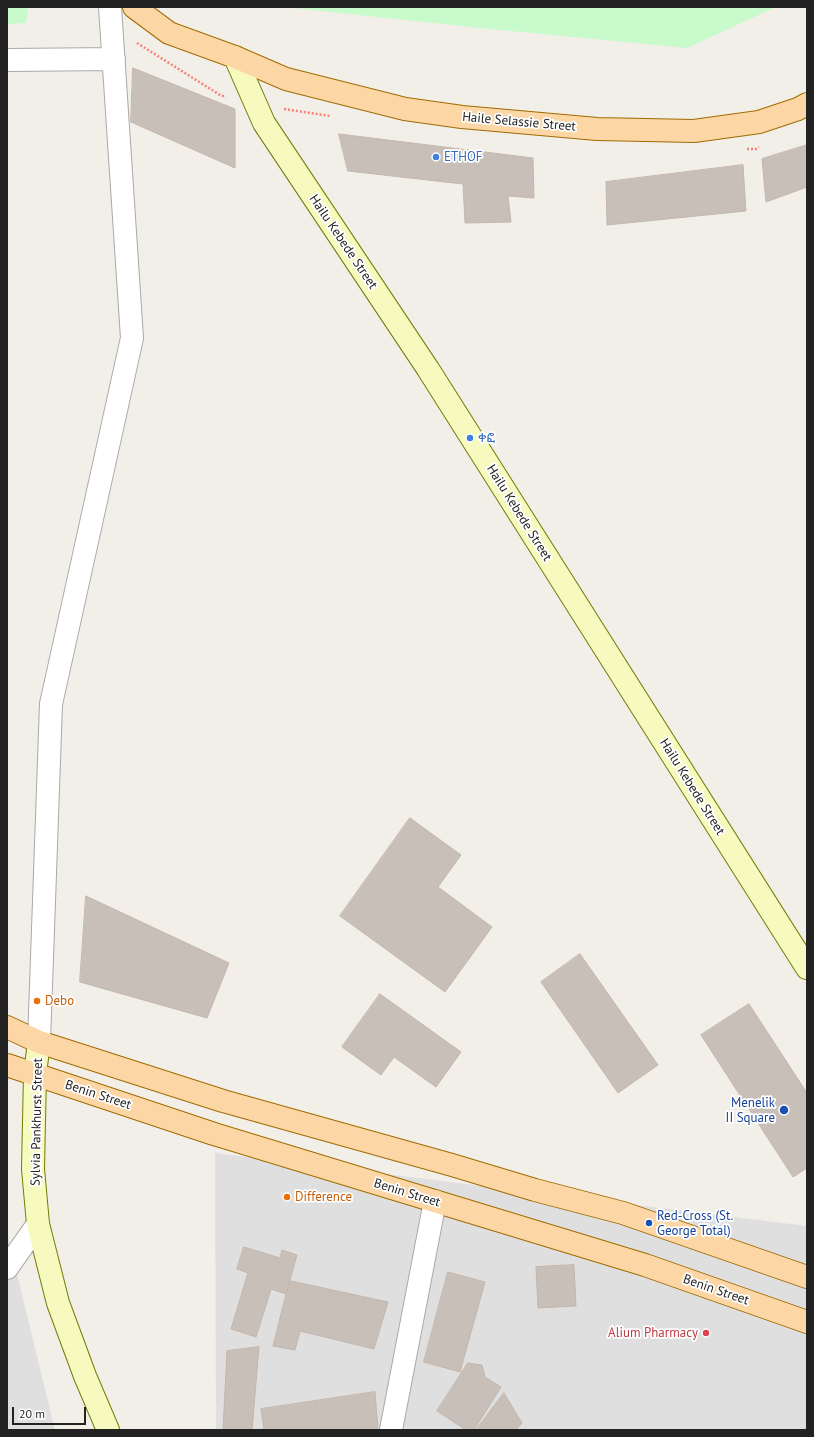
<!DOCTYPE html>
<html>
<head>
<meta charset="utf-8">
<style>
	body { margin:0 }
	#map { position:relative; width:814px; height:1437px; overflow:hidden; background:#f2efe9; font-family:"PT Sans",sans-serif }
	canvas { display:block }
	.frame { position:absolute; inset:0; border:8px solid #222; pointer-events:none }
	.scale { position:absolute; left:12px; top:1407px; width:74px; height:18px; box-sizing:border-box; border:2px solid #222; border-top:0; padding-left:5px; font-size:12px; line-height:14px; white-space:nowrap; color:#222; -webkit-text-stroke:3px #fff; paint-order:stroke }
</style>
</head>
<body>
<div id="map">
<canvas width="814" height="1437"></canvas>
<div class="frame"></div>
<div class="scale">20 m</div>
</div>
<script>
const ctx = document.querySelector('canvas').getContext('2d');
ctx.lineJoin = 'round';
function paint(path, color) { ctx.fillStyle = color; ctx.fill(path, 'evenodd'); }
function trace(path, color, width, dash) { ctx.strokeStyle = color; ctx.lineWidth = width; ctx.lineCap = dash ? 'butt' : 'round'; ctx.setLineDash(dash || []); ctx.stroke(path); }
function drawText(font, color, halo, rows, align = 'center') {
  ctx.font = font + ' "PT Sans","Noto Sans Ethiopic",sans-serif'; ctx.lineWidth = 3.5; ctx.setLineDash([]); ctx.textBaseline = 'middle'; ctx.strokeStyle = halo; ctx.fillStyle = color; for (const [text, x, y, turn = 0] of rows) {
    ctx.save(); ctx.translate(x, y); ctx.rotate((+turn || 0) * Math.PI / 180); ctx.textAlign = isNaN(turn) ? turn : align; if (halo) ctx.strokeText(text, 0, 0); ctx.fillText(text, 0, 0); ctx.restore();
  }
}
paint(new Path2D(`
	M215,1153L807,1226V1430H216Z
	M7,1233L55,1430H7Z`), '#e0dfdf');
paint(new Path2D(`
	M7,7H28L26,23L7,24Z
	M285,7H776L687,48L469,27Z`), '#c8facc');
const building = new Path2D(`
	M133,68L235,109V168L131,122Z
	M339,134L533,158L534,198L508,196L511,222L465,223L463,184L348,171Z
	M807,145V187L766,202L762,159Z
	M743,165L746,211L607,225L606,182Z
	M410,818L461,855L438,887L492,927L445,992L340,916Z
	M86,896L229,963L207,1018L80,982Z
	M580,954L658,1065L618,1093L541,982Z
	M380,994L461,1052L436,1087L394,1057L381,1075L342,1047Z
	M749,1004L807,1093V1168L793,1177L701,1035Z
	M244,1247L280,1258L282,1250L297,1255L286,1294L271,1289L256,1337L231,1329L248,1273L237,1269Z
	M574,1265L576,1306L538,1308L536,1267Z
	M448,1272L485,1282L460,1372L424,1362Z
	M291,1281L388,1302L374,1349L300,1331L295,1350L273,1346L286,1294Z
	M259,1347L252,1430H223L227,1351Z
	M468,1363L482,1365L485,1377L501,1387L474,1430H466L437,1411Z
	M375,1392L378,1430H264L261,1409Z
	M504,1393L522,1423L516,1430H476Z`);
paint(building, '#c7bfb8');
trace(building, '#c4b6ab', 1);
const street = new Path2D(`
	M7,60L114,59
	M39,1042L51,704L132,338L110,7
	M7,1268L38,1224
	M391,1430L435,1201`);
const secondary = new Path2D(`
	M235,57L264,123L428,369L807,968
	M39,1042L35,1074L33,1169L38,1224L58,1303L85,1376L108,1430`);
const primary = new Path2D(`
	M134,7L169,33L235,57L286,79L405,109L462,117L597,129L694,131L759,122L798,109L807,104
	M7,1027L39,1042L223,1101L452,1165L535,1190L623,1213L807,1277
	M7,1065L214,1134L645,1265L807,1322`);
trace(street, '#a9a9a9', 24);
trace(secondary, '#707d05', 24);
trace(primary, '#a06b00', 24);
trace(new Path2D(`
	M137,43L220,95L226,97
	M284,109L330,116
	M747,149H756L759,147`), '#fa8072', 2.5, [2, 2]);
trace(street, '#fff', 22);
trace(secondary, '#f7fabf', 22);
trace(primary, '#fcd6a4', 22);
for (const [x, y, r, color] of [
	[436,157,4,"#3f7fe0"],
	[470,438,4,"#3f7fe0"],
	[37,1001,4,"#e8710a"],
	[784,1110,5,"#1a4fb4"],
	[287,1197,4,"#e8710a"],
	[649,1223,4,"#1a4fb4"],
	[706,1333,4,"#e0444e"]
]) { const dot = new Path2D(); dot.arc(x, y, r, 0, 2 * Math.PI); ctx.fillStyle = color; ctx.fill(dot); trace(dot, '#fff', 1.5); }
drawText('13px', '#222', '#fff', [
	["Haile Selassie Street",519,122,5],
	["Hailu Kebede Street",343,242,56],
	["Hailu Kebede Street",519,513,58],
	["Hailu Kebede Street",692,787,58],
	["Benin Street",98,1095,18],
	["Sylvia Pankhurst Street",37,1122,-89],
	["Benin Street",407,1193,17],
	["Benin Street",716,1290,19]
]);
drawText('13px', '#366cbe', '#fff', [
	["ETHOF",444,157],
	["ቀፎ",478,438]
], 'left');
drawText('13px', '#c56008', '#fff', [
	["Debo",45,1001],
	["Difference",295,1197]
], 'left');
drawText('13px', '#164399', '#fff', [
	["Menelik",775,1103],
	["II Square",775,1118],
	["Red-Cross (St.",657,1216,"left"],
	["George Total)",657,1231,"left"]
], 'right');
drawText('13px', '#be3a42', '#fff', [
	["Alium Pharmacy",698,1333]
], 'right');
</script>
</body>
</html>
